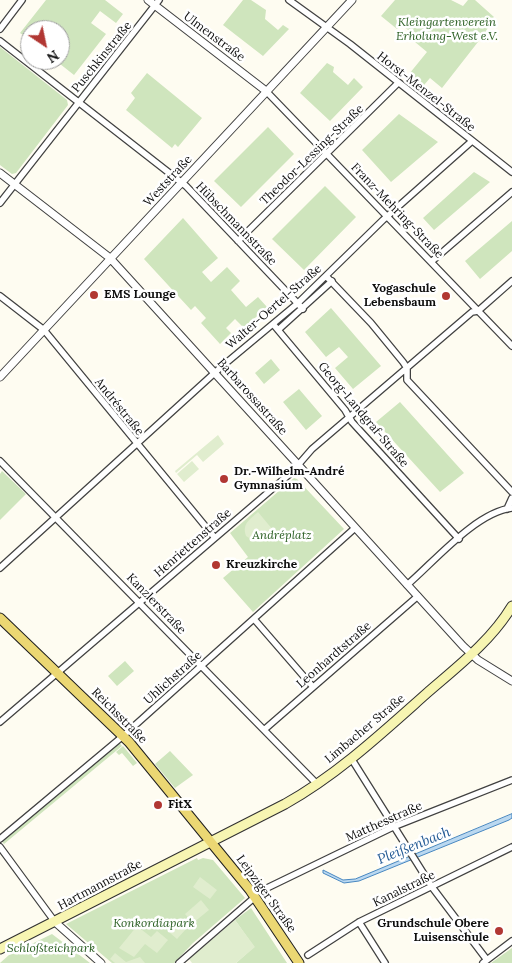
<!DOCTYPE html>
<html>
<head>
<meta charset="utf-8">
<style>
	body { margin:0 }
	#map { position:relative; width:512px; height:963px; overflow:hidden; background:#fefcf1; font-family:Lora,serif }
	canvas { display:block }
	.north { position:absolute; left:20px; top:20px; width:50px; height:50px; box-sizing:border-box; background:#fff; border:1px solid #9f9f9f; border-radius:50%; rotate:146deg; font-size:14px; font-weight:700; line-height:20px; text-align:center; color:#0e0e0e }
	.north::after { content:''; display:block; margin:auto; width:18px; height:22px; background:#b13733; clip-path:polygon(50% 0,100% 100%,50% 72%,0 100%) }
</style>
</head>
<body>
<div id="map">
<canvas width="512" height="963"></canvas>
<div class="north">N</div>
</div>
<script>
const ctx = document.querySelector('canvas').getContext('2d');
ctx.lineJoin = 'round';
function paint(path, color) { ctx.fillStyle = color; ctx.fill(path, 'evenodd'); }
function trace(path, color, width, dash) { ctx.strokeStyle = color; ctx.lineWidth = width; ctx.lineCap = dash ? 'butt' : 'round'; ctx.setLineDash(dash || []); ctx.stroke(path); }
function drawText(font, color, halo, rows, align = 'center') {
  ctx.font = font + ' Lora,serif'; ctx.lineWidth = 5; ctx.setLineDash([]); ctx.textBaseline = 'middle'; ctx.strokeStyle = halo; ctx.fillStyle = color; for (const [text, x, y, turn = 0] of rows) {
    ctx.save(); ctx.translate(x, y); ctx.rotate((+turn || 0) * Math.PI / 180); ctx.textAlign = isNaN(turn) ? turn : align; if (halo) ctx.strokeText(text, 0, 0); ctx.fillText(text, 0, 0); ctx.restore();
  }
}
paint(new Path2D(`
	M46,0H105L123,14L116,23L100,11L91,23L106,34L74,75L55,60H60V30H30V40L20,33Z
	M243,0H251L266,10L265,19L278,30L283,25L289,29L263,56L223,25Z
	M395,0H451L463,6L468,0H475L494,17L485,33L442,88L430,78L419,91L405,79L427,52L415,42L418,37L401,25L397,29L381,16Z
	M0,47L67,100L68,105L16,173L12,174L0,165Z
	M327,63L334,67L333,72L348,85L354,78L363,87L330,121L300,93Z
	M147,73L202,118L178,147L175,144L172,148L126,110L135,98L131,93Z
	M399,114L438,142L391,182L362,150Z
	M268,127L294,154L241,207L214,181Z
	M474,172L490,182L434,230L423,218Z
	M325,186L356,217L304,270L272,239Z
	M183,218L218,258L202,272L211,282L227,267L240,281L231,290L246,307L258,297L267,307L244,328L235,319L226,328L231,333L220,344L201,323L206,318L195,306L191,310L144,259Z
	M512,221V251L480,279L465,261Z
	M331,308L381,366L353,389L335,368L348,357L339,347L326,357L305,332Z
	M271,359L280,370L264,384L255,373Z
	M299,389L322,416L306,430L283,402Z
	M400,402L464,473L440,492L376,422Z
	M2,471L26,494L0,520V474Z
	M294,478L297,479L344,529L253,612L223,578L248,557L230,533Z
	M125,661L134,671L117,686L108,676Z
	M119,742L122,746L4,844L2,841Z
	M123,746L137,763L133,766L122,753L119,755L116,752Z
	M170,751L193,775L175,788L155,764Z
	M197,858L198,860L203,858L213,860L245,898L193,943L174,963H112L66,924Z
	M251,908L287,963H236L254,947L235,920Z
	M52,934L90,963H0L9,955Z
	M512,948V963H491Z`), '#cfe5bd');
paint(new Path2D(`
	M218,435L224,444L203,462L197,455L176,473L175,471Z
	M192,461L199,469L184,482L177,474Z
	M258,512L273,530L259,540L254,541L246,536C242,524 249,520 258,512Z
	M200,877L217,890L210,899L193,887Z
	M201,900L209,910L193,923L185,914Z
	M235,920L255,947L236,963H192L189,959Z
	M180,922L187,928L177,939L170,933Z
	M137,926L151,937L157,931L168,940L157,953L145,944L134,957L119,948Z
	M115,953L126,962L140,957L145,963H115L110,959Z`), '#e0edce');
const water = new Path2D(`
	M512,814V818L509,820L359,881L344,883L323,873V870L343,880L355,879Z`);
paint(water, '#bad8f0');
trace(water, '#4887c0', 1);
const minor = new Path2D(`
	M289,0L350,44L512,172
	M0,29L22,0
	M0,41L186,186L303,309
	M266,91L512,346
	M0,203L159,0
	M238,241L398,83
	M431,262L512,192
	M326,276L371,323L403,362L407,368V380L512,492
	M0,296L44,330L215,538
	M273,324L345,410L352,422L459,539
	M278,330L332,281
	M0,461L317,784
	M507,509L512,498
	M0,568L220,368L298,303L383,220L472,141
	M407,585C434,562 476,512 512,508
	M254,619L313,687
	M0,722L292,472L312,449L472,312L478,311L512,281
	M265,729L418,596
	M351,758L432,887L487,960
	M0,839L123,736L355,528
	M0,847L55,922
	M267,888L393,827L512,780
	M359,922L385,963
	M308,955L359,922L512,847
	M179,963L255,897
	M483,963L512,941`);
const tertiary = new Path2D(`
	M148,0L266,91
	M0,173L110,258L463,646L478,660L512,681
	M0,377L352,0
	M55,922L101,963`);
const secondary = new Path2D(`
	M0,949L285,804C337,775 382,733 427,693C457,667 491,641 512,606`);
const primary = new Path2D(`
	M0,618L129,742L250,890L299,963`);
trace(minor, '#414141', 8);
trace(tertiary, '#414141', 9);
trace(secondary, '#303030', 11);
trace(primary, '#1f1f1f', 11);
trace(minor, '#fff', 5.5);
trace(tertiary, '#fff', 7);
trace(secondary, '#f7f5b2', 9);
trace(primary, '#ebd773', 9);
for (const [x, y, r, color] of [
	[94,295,5,"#b13733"],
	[446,296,5,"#b13733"],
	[224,479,5,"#b13733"],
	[216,565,5,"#b13733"],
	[158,805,5,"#b13733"],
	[499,931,5,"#b13733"]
]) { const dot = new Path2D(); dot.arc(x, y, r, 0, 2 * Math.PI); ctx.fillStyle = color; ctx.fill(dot); trace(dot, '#fff', 2); }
drawText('italic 12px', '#2c6024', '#fff', [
	["Kleingartenverein",447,23],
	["Erholung-West e.V.",447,37],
	["Andréplatz",282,536],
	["Konkordiapark",154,924],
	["Schloßteichpark",51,949]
]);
drawText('12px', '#0e0e0e', '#fff', [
	["Ulmenstraße",214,37,37],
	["Puschkinstraße",102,57,-51],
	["Horst-Menzel-Straße",426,92,38],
	["Theodor-Lessing-Straße",312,155,-44],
	["Weststraße",168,181,-47],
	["Franz-Mehring-Straße",397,211,46],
	["Hübschmannstraße",236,224,46],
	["Walter-Oertel-Straße",274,307,-41],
	["Barbarossastraße",252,397,48],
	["Andréstraße",119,407,51],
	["Georg-Landgraf-Straße",363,415,50],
	["Henriettenstraße",193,543,-41],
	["Kanzlerstraße",156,604,46],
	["Leonhardtstraße",334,655,-41],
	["Uhlichstraße",173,678,-42],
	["Reichsstraße",119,716,45],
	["Limbacher Straße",365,729,-40],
	["Matthesstraße",384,822,-24],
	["Hartmannstraße",100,885,-28],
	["Kanalstraße",404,889,-26],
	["Leipziger Straße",266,894,54]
]);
drawText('bold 12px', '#0e0e0e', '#fff', [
	["Yogaschule",436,289,"right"],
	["Lebensbaum",436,303,"right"],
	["EMS Lounge",104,295],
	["Dr.-Wilhelm-André",234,472],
	["Gymnasium",234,486],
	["Kreuzkirche",226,565],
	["FitX",168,805],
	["Grundschule Obere",489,924,"right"],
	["Luisenschule",489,938,"right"]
], 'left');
drawText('italic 14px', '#235a94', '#fff', [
	["Pleißenbach",414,846,-22]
]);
</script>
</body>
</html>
